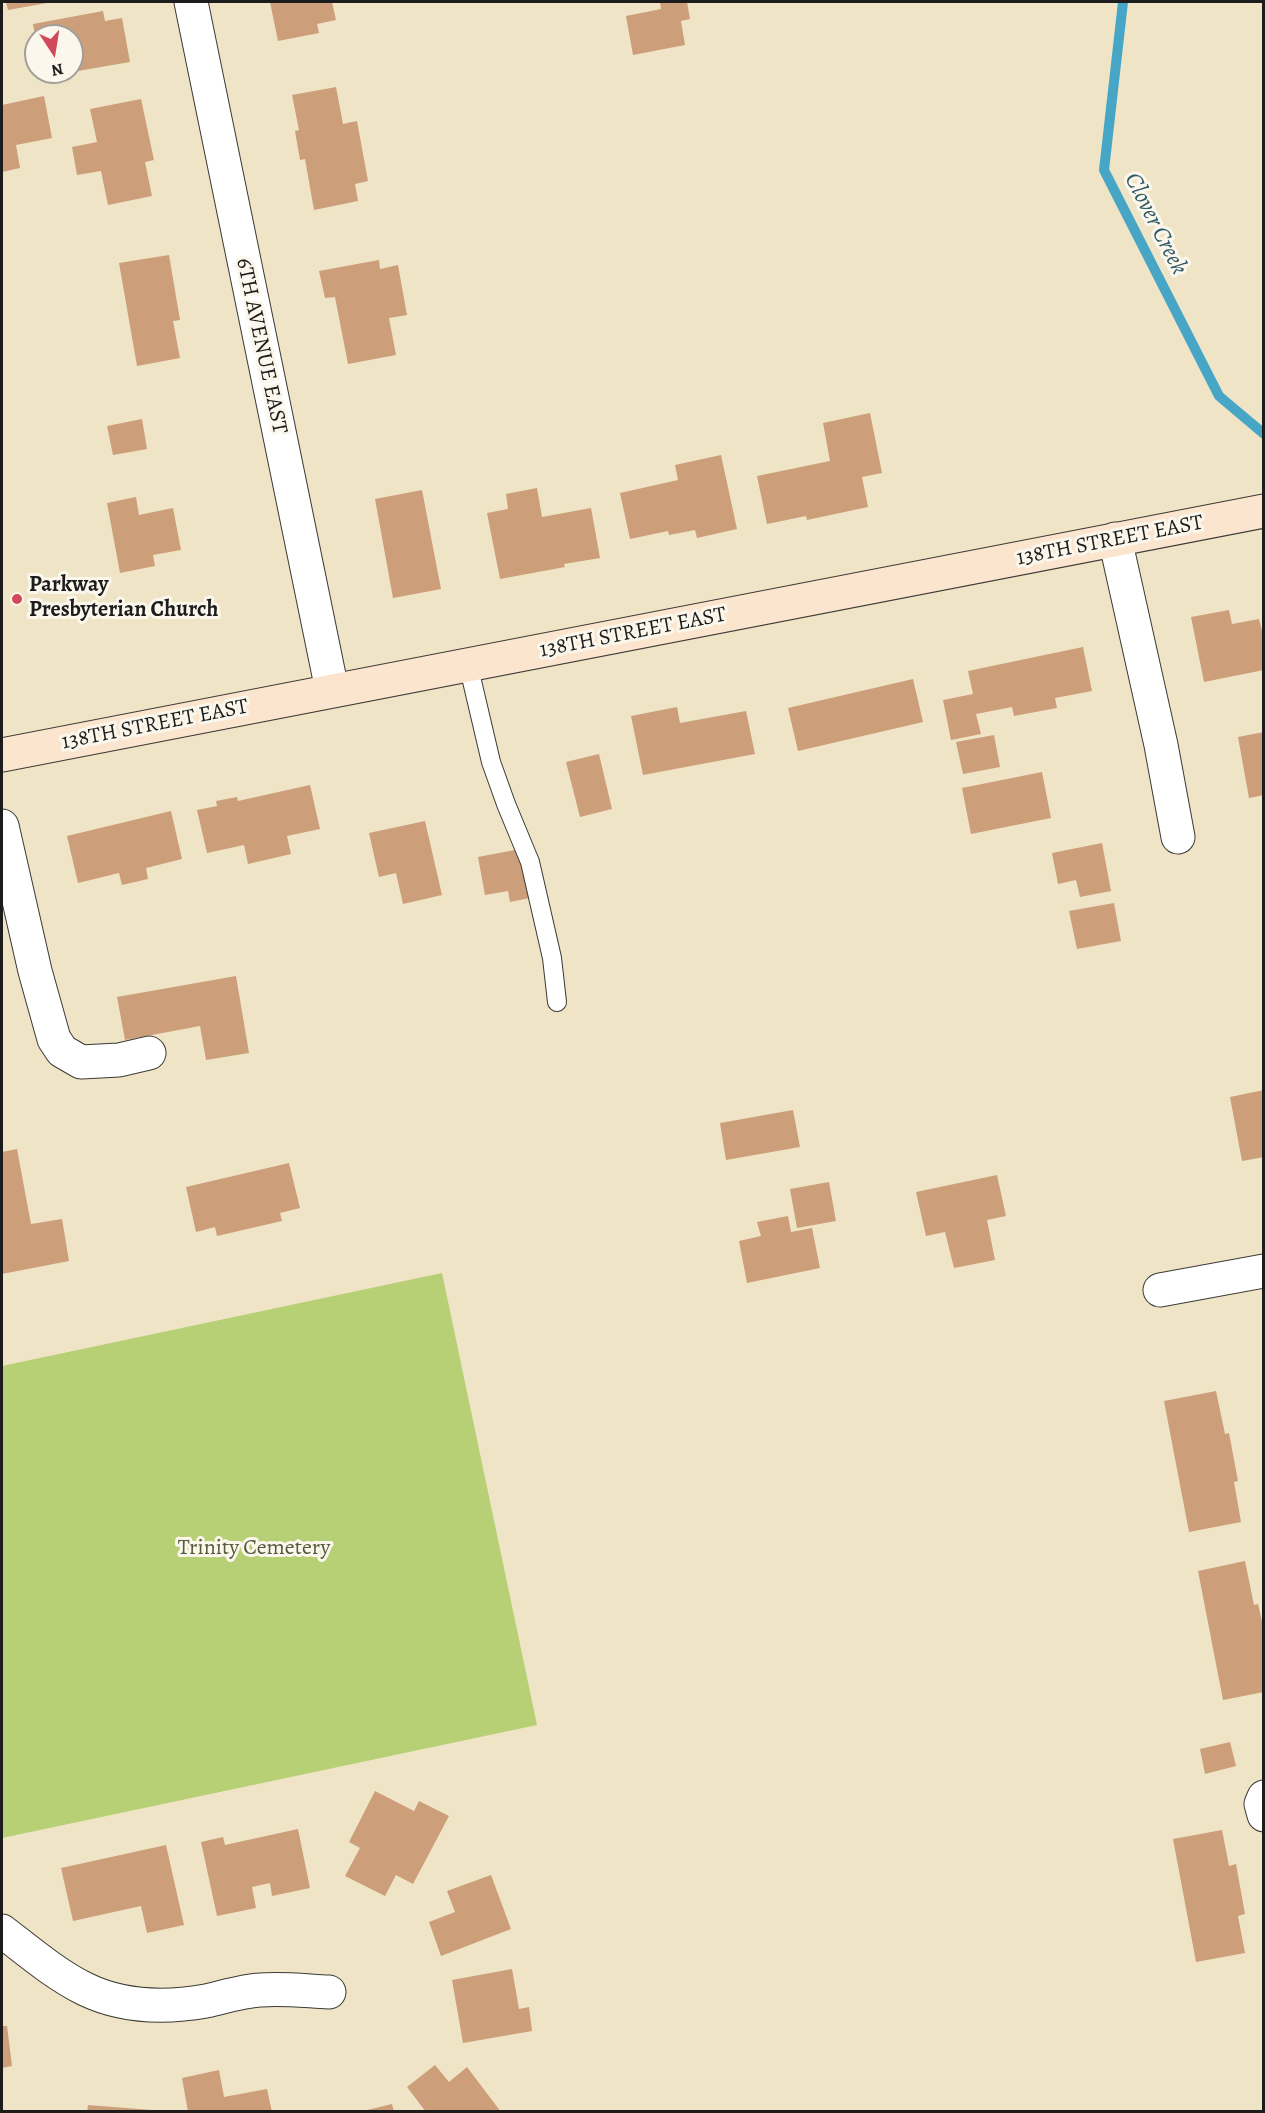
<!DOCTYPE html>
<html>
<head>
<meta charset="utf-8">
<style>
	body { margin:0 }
	#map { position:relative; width:1265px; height:2113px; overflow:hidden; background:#efe4c6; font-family:Alegreya,serif }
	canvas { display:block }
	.frame { position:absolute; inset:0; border:3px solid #1c1c1c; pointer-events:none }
	.north { position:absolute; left:24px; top:24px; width:60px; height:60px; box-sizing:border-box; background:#fbf7ec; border:2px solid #a29f99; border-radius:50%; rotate:168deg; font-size:16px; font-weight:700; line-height:24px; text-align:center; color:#1c1c1c }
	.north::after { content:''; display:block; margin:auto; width:21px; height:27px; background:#d1495b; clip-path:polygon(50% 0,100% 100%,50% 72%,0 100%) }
</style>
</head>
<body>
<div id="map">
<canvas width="1265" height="2113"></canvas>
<div class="frame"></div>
<div class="north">N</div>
</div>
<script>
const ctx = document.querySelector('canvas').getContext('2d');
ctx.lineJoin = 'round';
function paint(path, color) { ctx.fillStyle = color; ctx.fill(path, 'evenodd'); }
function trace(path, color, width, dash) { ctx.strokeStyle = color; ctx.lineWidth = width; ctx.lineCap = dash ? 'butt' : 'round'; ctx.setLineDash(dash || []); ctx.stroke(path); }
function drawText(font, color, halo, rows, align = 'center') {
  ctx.font = font + ' Alegreya,serif'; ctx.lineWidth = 6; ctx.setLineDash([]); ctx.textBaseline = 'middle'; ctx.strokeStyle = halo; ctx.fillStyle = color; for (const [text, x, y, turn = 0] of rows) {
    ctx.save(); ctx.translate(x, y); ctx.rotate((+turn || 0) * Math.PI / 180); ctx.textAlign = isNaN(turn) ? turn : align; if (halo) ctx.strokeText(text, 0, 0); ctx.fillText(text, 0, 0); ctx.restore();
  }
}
paint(new Path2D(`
	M442,1273L537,1725L2,1838V1366Z`), '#b8d075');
trace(new Path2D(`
	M1123,2L1104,170L1219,396L1264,434`), '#47a6c6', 10);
paint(new Path2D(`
	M6,2H47V3L8,10Z
	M270,2H332L336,20L317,24L319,33L278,41Z
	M660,2H687L690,19L681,21L685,45L633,55L626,16L661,9Z
	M103,11L105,21L122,18L130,62L72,72V36H35L33,24Z
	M336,87L343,124L357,121L368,181L355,184L358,201L314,210L305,159L300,160L295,131L299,130L292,95Z
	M44,96L52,138L16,145L20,168L2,172V105Z
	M141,99L154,160L145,162L152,196L108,205L101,171L77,175L72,147L97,142L90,109Z
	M169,255L180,320L173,321L180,358L137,366L119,263Z
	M379,260L380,269L398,265L407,315L389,318L396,355L348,364L335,297L325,298L319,271Z
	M870,413L882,473L862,477L868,507L807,520L806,516L767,524L757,476L830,461L823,423Z
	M142,419L147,449L113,455L107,426Z
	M721,455L737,529L697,538L695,530L669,535L668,531L630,539L620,493L678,480L675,465Z
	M537,488L542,517L591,508L600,558L564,564L565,567L500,579L487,513L508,509L506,494Z
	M422,490L441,589L393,598L375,499Z
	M136,497L139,515L173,508L181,550L153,555L155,566L120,573L107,503Z
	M1229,610L1232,624L1259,619L1264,639V670L1204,682L1191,617Z
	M1083,647L1092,691L1055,698L1057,708L1014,716L1012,707L976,714L981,734L951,740L943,700L973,694L968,671Z
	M913,679L923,722L798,751L788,708Z
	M677,707L680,723L746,711L755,754L643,775L631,716Z
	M1264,732V795L1249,798L1238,737Z
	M994,735L1000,767L963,774L956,742Z
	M599,754L612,809L580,817L566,762Z
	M1042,772L1051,818L971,834L962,788Z
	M310,785L320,829L287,836L291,854L248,864L244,845L207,853L197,810L217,806L216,801L237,797L238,801Z
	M171,811L182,859L146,868L148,879L122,885L119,873L78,883L67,836Z
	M425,821L442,895L403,904L396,873L379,877L369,833Z
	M1102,843L1111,891L1080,897L1076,880L1058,884L1052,853Z
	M520,849L530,898L510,902L508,891L485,895L478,857Z
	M1114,903L1121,941L1077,949L1069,911Z
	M236,976L249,1053L206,1060L200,1026L125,1040L117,997Z
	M1264,1090V1157L1242,1161L1230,1097Z
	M793,1110L800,1147L726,1160L720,1123Z
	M17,1149L31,1224L62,1219L69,1261L2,1274V1152Z
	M289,1163L300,1208L280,1213L282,1221L217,1236L215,1227L196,1232L186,1187Z
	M997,1175L1006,1216L987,1220L995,1260L954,1268L945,1232L926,1236L916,1192Z
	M829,1182L836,1221L797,1228L790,1189Z
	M788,1216L791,1232L812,1228L820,1268L747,1283L739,1241L761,1236L757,1222Z
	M1216,1391L1225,1434L1229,1433L1238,1481L1234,1482L1241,1522L1189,1532L1164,1401Z
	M1245,1561L1254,1605L1258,1604L1264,1630V1692L1223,1700L1198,1571Z
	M1230,1742L1236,1766L1205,1774L1200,1749Z
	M375,1791L414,1811L419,1801L449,1816L413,1884L396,1875L385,1896L345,1876L360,1848L349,1842Z
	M298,1829L310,1888L272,1896L270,1883L252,1887L256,1908L217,1916L201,1842L223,1837L225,1845Z
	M1222,1830L1229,1866L1236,1864L1245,1914L1238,1916L1245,1953L1196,1962L1173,1839Z
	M166,1845L184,1925L147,1933L141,1906L73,1921L61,1868Z
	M491,1875L511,1929L441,1956L429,1922L455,1912L447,1891Z
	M512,1969L519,2009L529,2007L532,2031L463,2043L452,1980Z
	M2,2026H7L12,2066L2,2068Z
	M435,2065L449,2082L467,2067L501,2112H426L407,2087Z
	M219,2070L224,2097L267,2089L272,2112H188L182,2078Z
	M392,2104L394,2112H363V2111Z
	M88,2105L152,2110V2112H87Z`), '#cc9f7a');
const lane = new Path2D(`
	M468,664L491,762L506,804L530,862L552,958L557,1002`);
const street = new Path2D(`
	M191,2L332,690
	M1115,539L1161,745L1178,837
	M2,826L35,971L54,1039L62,1051L81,1062L119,1060L149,1053
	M1160,1290L1264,1271
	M1264,1797L1261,1804L1264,1815
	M2,1931C28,1951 55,1974 85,1989C122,2007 166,2008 206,2001C224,1997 242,1991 260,1990C282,1988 307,1991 329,1992`);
const secondary = new Path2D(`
	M2,755L1264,511`);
trace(lane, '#3c3a36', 20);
trace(street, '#3c3a36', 35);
trace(secondary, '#3c3a36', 35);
trace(lane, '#fff', 18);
trace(street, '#fff', 33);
trace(secondary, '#fce5cf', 33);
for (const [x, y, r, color] of [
	[17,599,6,"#d1495b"]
]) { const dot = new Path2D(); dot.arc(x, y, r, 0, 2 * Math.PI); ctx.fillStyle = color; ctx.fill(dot); trace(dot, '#fbf7ec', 2); }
drawText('22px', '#1c1c1c', '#fbf7ec', [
	["6TH AVENUE EAST",261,346,78],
	["138TH STREET EAST",1110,541,-11],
	["138TH STREET EAST",633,633,-11],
	["138TH STREET EAST",155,725,-11]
]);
drawText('bold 22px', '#1c1c1c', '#fbf7ec', [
	["Parkway",29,586],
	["Presbyterian Church",29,611]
], 'left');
drawText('22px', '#535b3b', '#fbf7ec', [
	["Trinity Cemetery",254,1549]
]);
drawText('italic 24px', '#2f5a68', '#fbf7ec', [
	["Clover Creek",1155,224,63]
]);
</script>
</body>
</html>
